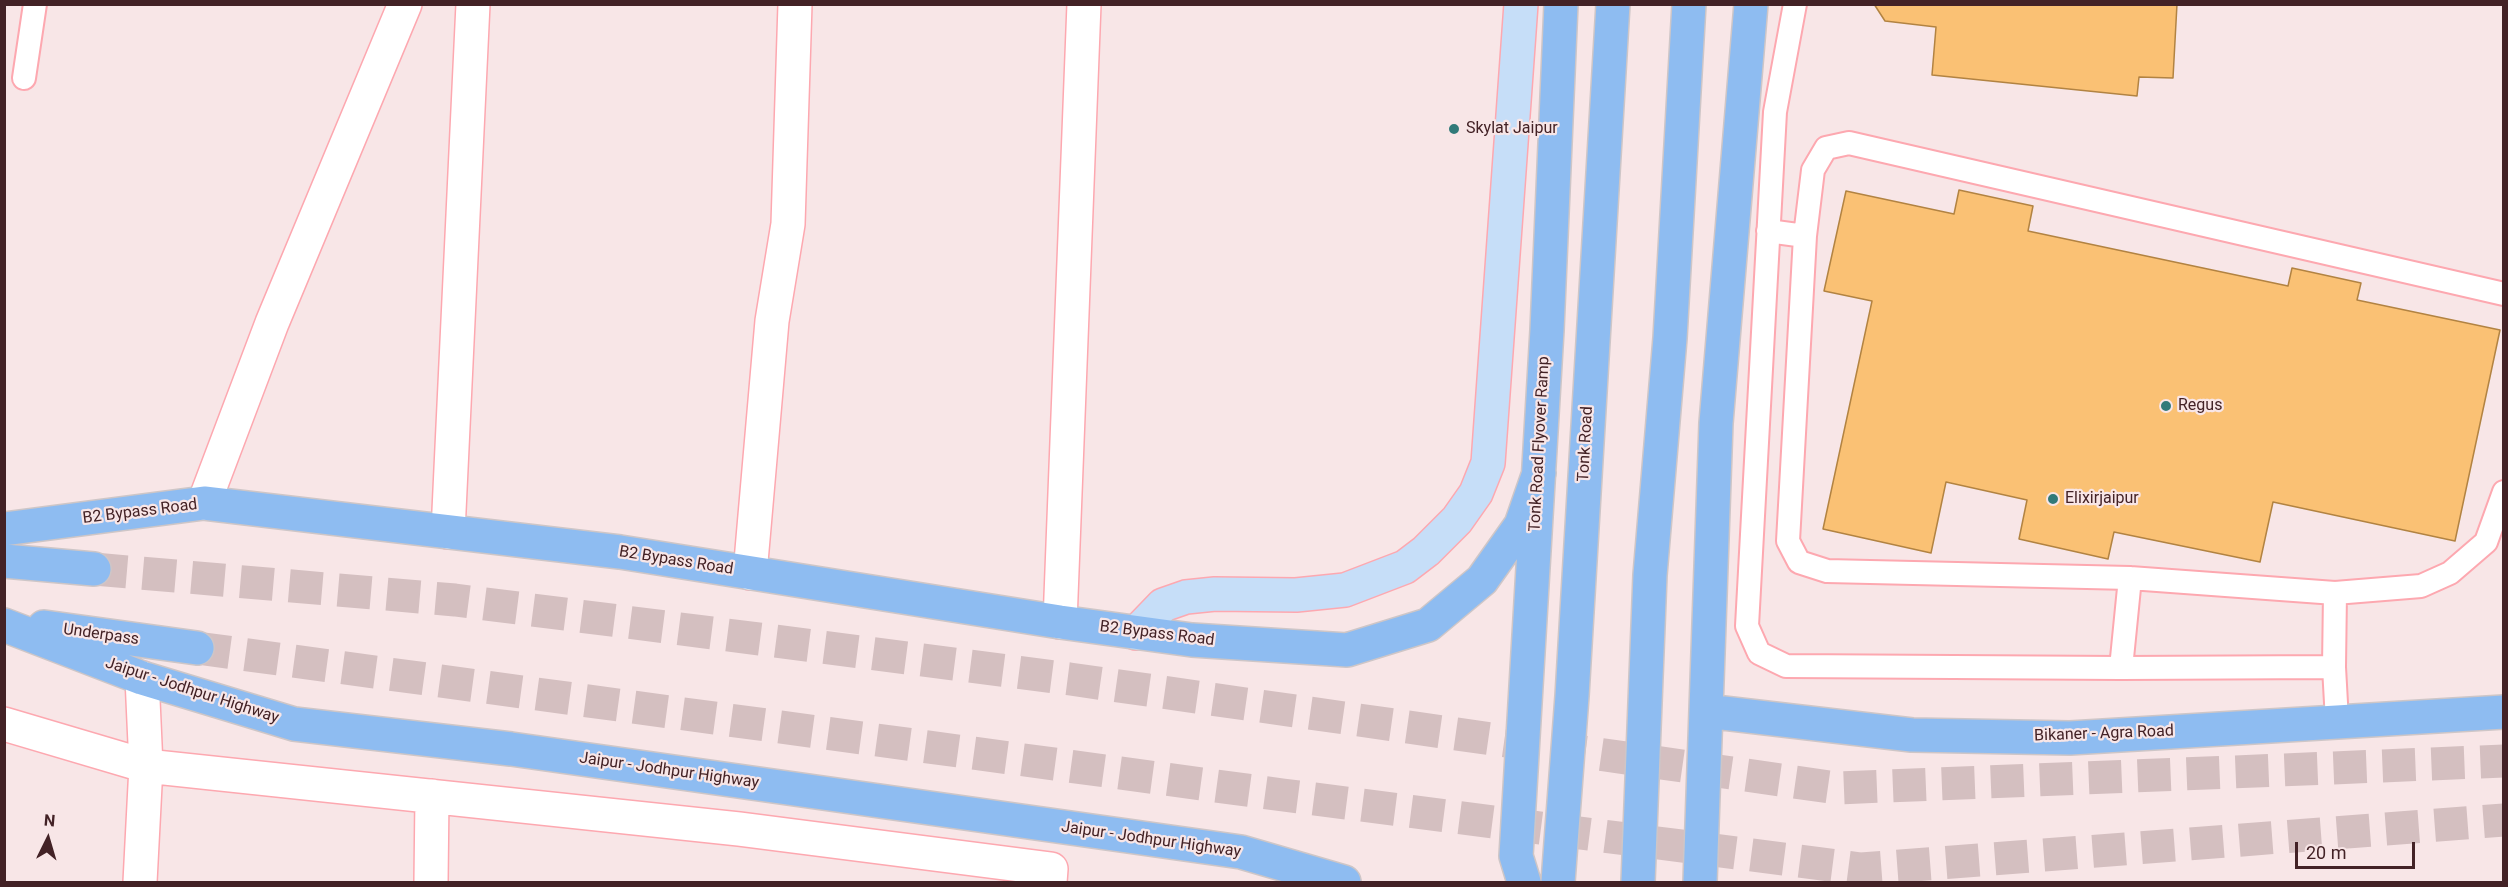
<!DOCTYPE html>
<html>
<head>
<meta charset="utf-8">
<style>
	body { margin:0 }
	#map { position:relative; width:2508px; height:887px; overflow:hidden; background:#f8e6e7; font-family:Roboto,sans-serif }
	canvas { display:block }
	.frame { position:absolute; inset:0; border:6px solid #432226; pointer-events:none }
	.north { position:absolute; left:18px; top:809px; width:60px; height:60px; -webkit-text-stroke:4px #f8e6e7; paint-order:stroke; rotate:5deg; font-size:16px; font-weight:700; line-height:24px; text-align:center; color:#432226 }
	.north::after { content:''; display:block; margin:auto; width:21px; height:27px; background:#432226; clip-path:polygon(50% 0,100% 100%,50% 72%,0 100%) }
	.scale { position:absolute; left:2295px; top:842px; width:120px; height:27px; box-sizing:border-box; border:3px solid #432226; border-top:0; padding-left:8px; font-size:18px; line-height:21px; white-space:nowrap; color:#432226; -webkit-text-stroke:4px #f8e6e7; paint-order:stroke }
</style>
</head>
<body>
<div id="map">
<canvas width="2508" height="887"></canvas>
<div class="frame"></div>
<div class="north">N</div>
<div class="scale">20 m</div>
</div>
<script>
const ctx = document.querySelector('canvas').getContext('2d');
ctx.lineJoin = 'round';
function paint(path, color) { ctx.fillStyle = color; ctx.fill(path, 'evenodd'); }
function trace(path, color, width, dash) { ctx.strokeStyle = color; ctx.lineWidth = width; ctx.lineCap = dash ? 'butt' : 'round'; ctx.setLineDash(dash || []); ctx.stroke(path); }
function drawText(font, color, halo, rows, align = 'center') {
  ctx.font = font + ' Roboto,sans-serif'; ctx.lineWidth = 4.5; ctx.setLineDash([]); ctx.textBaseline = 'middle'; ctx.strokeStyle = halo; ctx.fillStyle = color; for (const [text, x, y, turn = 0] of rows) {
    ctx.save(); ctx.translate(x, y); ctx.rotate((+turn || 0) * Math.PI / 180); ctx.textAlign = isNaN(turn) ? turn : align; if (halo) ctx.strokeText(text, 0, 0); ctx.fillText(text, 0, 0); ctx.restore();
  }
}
const building = new Path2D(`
	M1874,4H2177L2173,78L2139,77L2137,96L1932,75L1936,27L1885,21Z
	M1959,190L2033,206L2028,231L2288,286L2292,268L2361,283L2357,300L2500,330L2455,541L2273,502L2260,562L2114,532L2108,559L2019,539L2027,500L1946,482L1931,553L1823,529L1872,301L1824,291L1846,191L1954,214Z`);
paint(building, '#fac174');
trace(building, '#b28342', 1.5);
trace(new Path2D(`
	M94,569L455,600L1070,679L1837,788L2504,761
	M197,648L1283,795L1861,869L2504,820`), '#d4bfc0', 33, [33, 16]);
const lane = new Path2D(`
	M1795,4L1775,112L1747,626L1759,653L1786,666L2121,668L2334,667
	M24,78L35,4
	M1768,231L1805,236L1788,541L1799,562L1827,571L2130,578L2335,593L2421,586L2450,573L2486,542L2504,492
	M1805,236L1813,170L1826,148L1849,143L2504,294
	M2335,593L2334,667L2337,721
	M2121,668L2130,578`);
const street = new Path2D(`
	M204,503L272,323L405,4
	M448,532L473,4
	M750,573L772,321L788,224L795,4
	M1060,622L1084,4
	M4,724L146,766L739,829L1051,869L1050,882
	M140,882L146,766L142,678
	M431,882L432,796`);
const secondary = new Path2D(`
	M1136,633L1163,605L1186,597L1215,594L1296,595L1345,590L1405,567L1426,551L1457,520L1476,493L1488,463L1521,4`);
const primary = new Path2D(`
	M4,529L204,503L620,552L1060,622L1192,640L1347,650L1428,625L1482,580L1521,525L1539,473
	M4,561L94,569
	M4,625L142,678L294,724L511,749L1241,852L1344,882
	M44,627L197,648
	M1706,711L1912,735L2070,738L2504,712
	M1524,882L1516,856L1547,330L1561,4
	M1558,882L1572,696L1613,4
	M1638,882L1650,575L1670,338L1689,4
	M1700,882L1716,423L1751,4`);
trace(lane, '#fda8b0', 26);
trace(street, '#fda8b0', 36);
trace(secondary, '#fda8b0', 36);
trace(primary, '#cec6c7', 36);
trace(lane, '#fff', 22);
trace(street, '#fff', 33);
trace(secondary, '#c6def8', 33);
trace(primary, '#8ebcf1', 33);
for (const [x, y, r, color] of [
	[1454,129,6,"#317a79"],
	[2166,406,6,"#317a79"],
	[2053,499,6,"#317a79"]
]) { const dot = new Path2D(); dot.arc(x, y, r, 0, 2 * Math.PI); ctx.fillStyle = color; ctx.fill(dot); trace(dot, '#f8e6e7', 2); }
drawText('16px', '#432226', '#f8e6e7', [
	["Skylat Jaipur",1466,129],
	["Regus",2178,406],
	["Elixirjaipur",2065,499]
], 'left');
drawText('16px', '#432226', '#f8e6e7', [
	["Tonk Road Flyover Ramp",1540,444,-87],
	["Tonk Road",1586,444,-87],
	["B2 Bypass Road",140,512,-7],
	["B2 Bypass Road",676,561,9],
	["B2 Bypass Road",1157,634,7],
	["Underpass",101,635,8],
	["Jaipur - Jodhpur Highway",192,691,18],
	["Bikaner - Agra Road",2104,734,-2],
	["Jaipur - Jodhpur Highway",669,771,8],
	["Jaipur - Jodhpur Highway",1151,840,8]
]);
</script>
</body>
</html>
